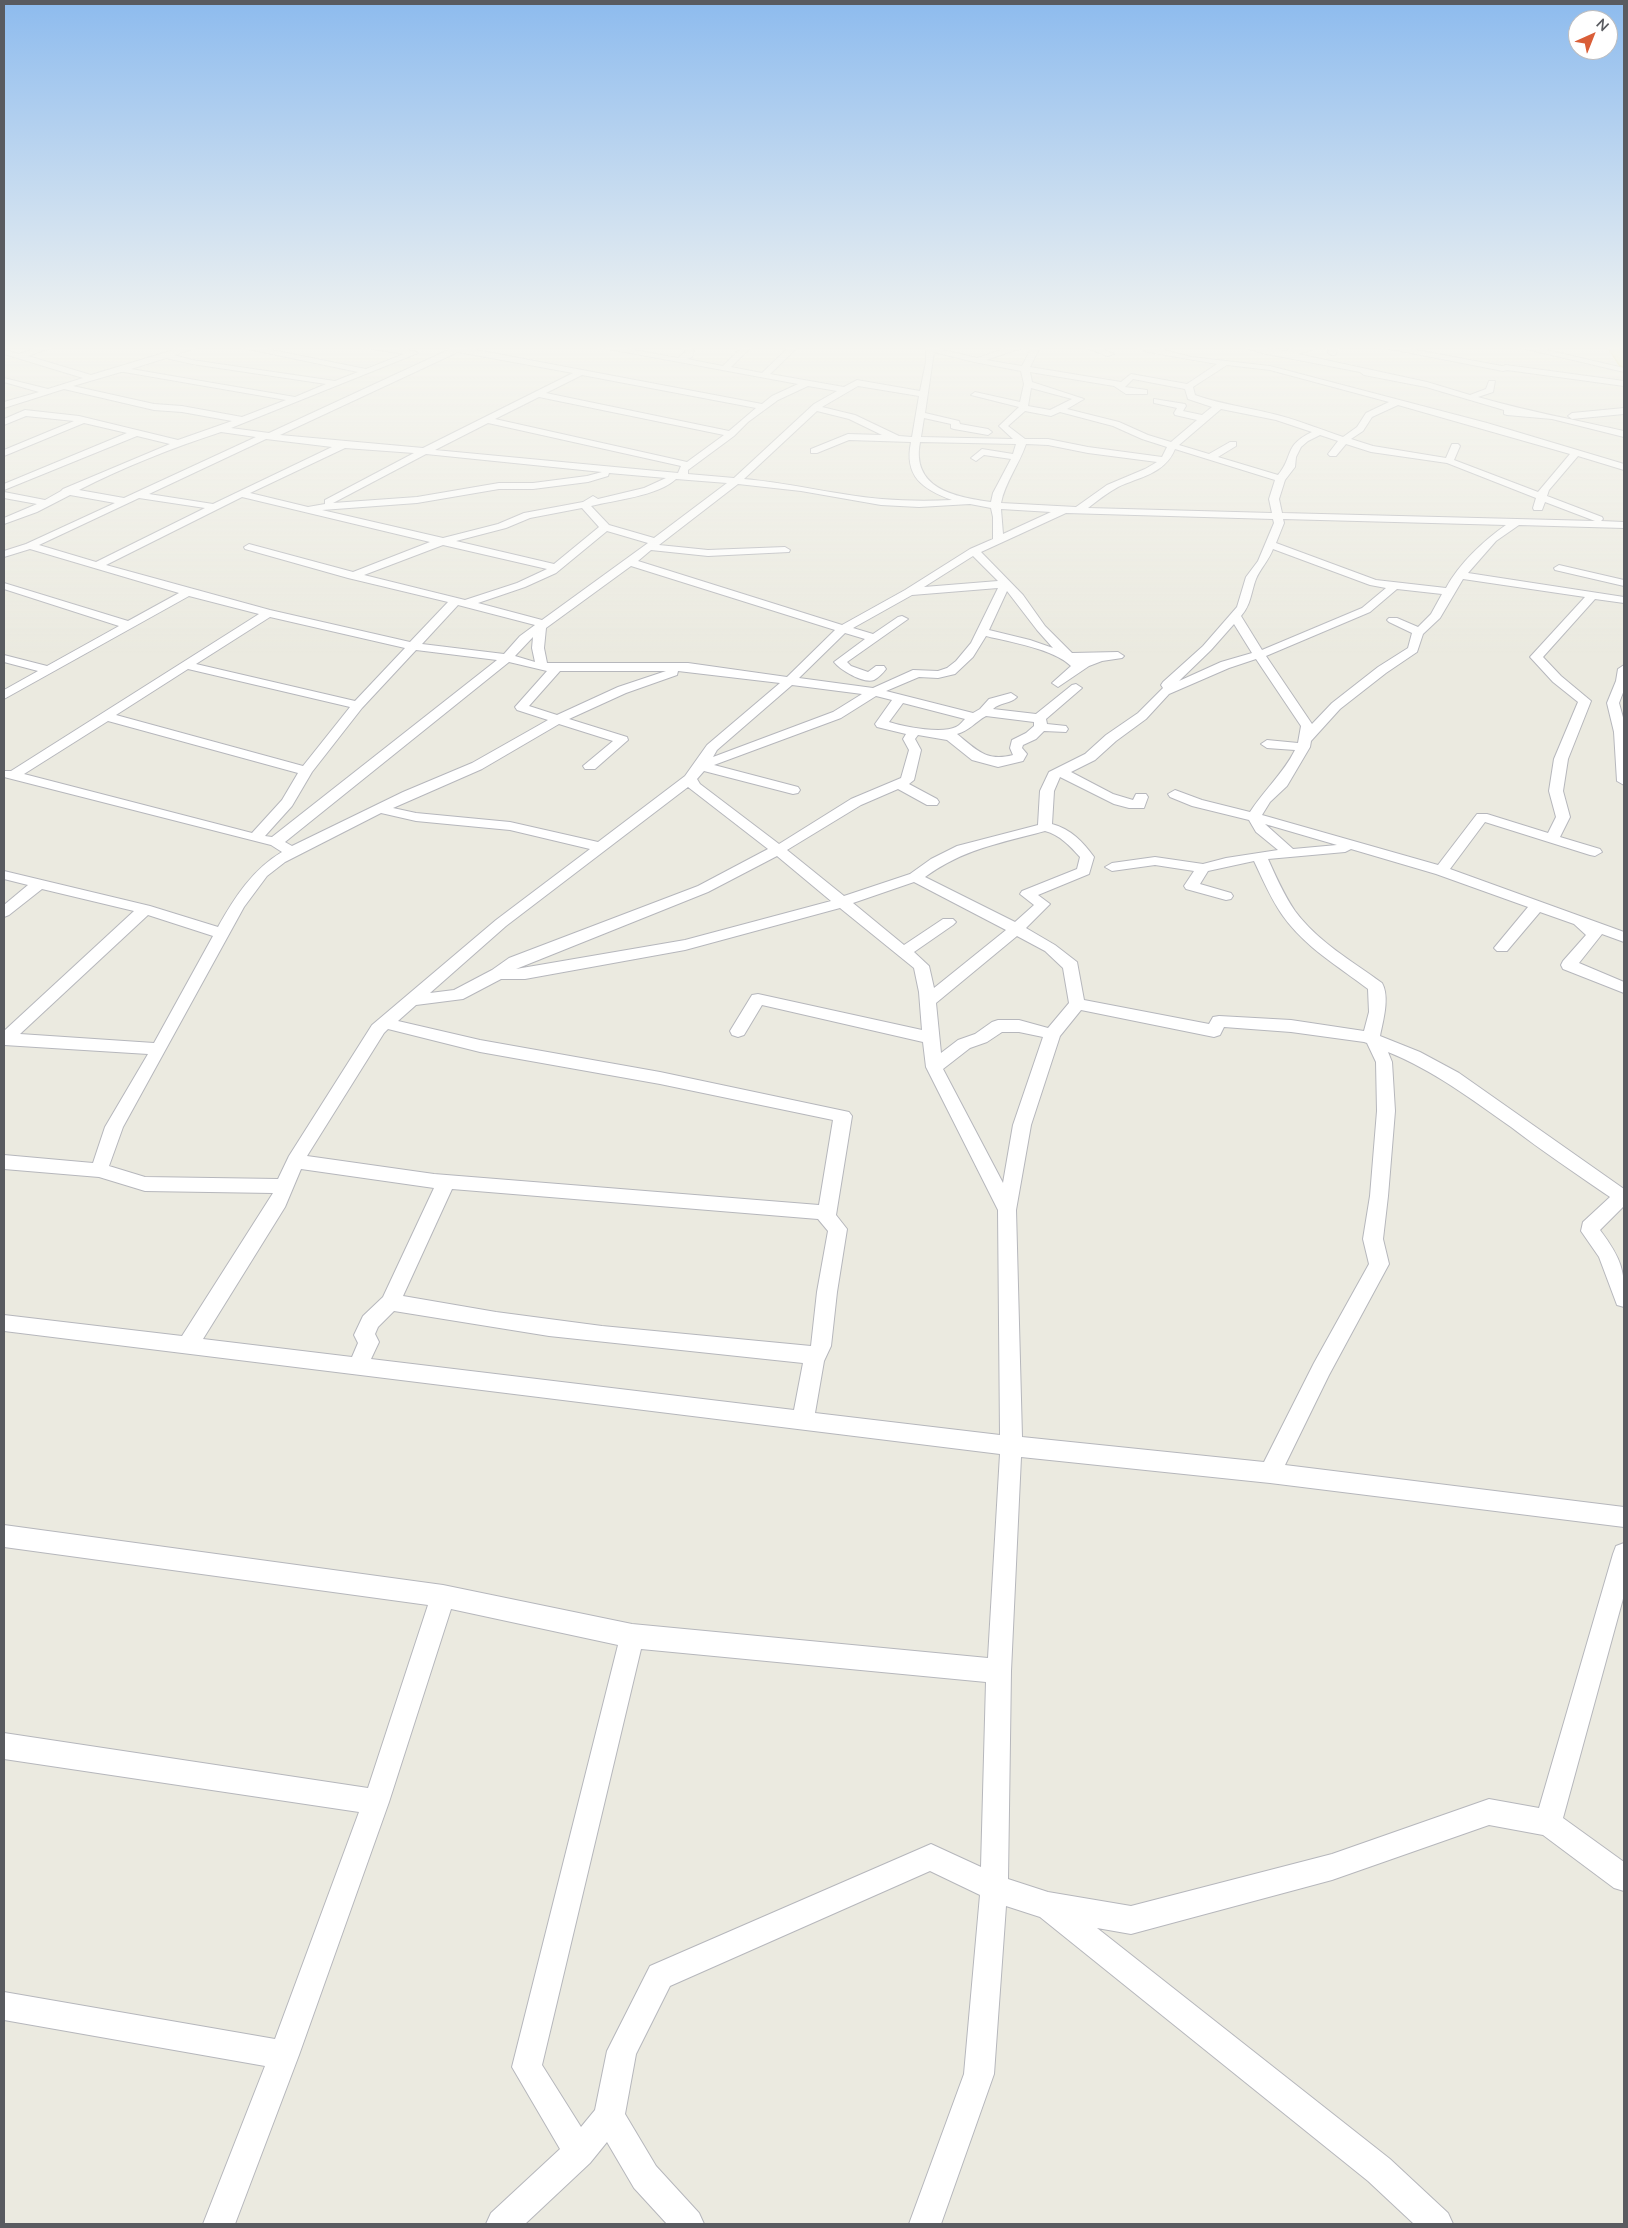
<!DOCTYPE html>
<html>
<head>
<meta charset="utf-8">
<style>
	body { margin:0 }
	#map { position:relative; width:1628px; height:2228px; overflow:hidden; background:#ebeae0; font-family:Lato,sans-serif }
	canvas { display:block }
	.frame { position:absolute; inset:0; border:5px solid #595b60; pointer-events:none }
	.north { position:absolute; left:1568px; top:10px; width:50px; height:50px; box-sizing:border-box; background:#fff; border:1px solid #bdbdbf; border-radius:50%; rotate:44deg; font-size:14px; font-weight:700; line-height:20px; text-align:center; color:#595b60 }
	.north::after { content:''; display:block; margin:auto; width:18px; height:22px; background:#d95e38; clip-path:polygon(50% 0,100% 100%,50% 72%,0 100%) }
</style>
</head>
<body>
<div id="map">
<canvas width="1628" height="2228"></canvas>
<div class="frame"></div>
<div class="north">N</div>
</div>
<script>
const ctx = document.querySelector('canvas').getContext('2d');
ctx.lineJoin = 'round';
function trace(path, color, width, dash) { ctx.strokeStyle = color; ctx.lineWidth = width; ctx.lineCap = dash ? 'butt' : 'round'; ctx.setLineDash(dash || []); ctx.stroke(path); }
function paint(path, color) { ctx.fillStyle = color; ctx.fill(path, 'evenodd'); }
const minor = new Path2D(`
	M45,345H58L28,356L91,375L190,345H203L174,355L192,360L335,381L358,372L229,345H247L366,369L404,354L350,345H374L414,351L418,353L231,428L269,433L459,345H470L466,348L762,404L772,396L798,384L587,345H606L678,358L686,351L680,345H689L694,351L692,357L687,359L723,366L744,345H753L731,367L762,373L791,345H800L770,374L844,387L857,380L920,391L926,362V345H934V348L977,358L1017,345H1031L986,360L1022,366L1033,345H1041L1030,367L1121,382L1131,374L1187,384L1217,364L1148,352L1133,345H1144L1191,357L1270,366L1487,423L1624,464V470L1578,456L1549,490L1547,496L1602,517L1603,519L1601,521L1624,522V528L1519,525L1496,541L1468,573L1624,597V603L1595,599L1543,657L1561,676L1591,701L1568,759L1563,791L1570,817L1560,837L1600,849L1602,852L1595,856L1590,855L1485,822L1450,869L1624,932V942L1602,934L1579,963L1624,982V993L1563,969L1561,965L1563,961L1586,935L1574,924L1540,912L1507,951H1497L1494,948L1528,907L1436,874L1351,849L1345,852L1268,859C1276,877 1284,895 1295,911C1318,942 1352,961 1382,983C1390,997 1383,1021 1380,1036L1420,1052L1459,1073L1624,1189V1206L1600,1230C1621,1258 1626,1271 1624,1307L1617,1305L1599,1257L1581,1231L1583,1222L1610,1197L1607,1195C1575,1173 1542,1151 1511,1127C1471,1099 1433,1070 1388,1052L1392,1062L1395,1111L1388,1196L1383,1239L1389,1264L1329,1375L1285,1465L1624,1507V1527L1270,1483L1021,1457L1011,1671L1008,1879L1048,1892L1131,1906L1332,1854L1489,1799L1539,1808L1613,1554L1616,1546L1624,1543V1595L1563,1818L1624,1862V1891L1614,1888L1543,1835L1489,1825L1332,1880L1131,1934L1097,1928L1390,2159L1448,2213L1453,2224H1414L1368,2181L1040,1917L1006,1906L994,2074L941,2224H909L964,2074L980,1895L930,1871L670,1986L636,2054L625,2114L656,2166L699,2213L704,2224H667L634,2188L607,2142L590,2163L525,2224H486L491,2213L560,2149L512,2067L618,1645L451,1609L389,1802L299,2055L235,2224H203L265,2066L4,2020V1992L275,2039L359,1812L4,1759V1733L368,1788L428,1605L4,1547V1525L443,1585L632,1624L988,1658L1000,1454L4,1331V1315L182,1336L273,1193L145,1191L99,1177L4,1169V1155L93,1163L105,1127L148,1054L4,1045V1031L134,911L42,889L9,915L4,917V905L28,885L4,879V871L150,906L218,927C234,898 253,869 282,852L271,845L4,777V771H11L259,614L189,596L4,699V690L38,671L4,662V655L47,666L119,626L4,589V583L128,621L179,593L30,549L4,557V551L26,544L115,503L70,495L37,512L4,524V518L37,504L4,498V492L45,500L61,491L63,489L170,444L137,436L4,490V484L127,433L84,423L4,456V450L74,421L26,416L4,425V419L25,410L79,416L178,440L232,421L182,412L154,410L64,389L4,408V402L39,392L4,382V378L48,389L83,378L4,354V350L19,354ZM458,352L573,373L423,448L280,435ZM934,352L974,362L1021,371L1024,384L1020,402L975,392L971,395L1019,407L999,426L1013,439L921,437L924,418L951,424V428L954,429L988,435L992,432L988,429L960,424L959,421L925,413ZM166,358L192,364L326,384L295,397L131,369ZM1227,365L1270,370L1389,402L1366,413L1357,427L1343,437C1322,430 1303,422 1281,416C1253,408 1223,405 1195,395L1193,387L1196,385ZM121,372H124L286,400L242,417L182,406L154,404L73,386ZM1030,372L1114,386L1126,394H1147V390L1125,387L1133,379L1185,389L1188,399L1212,407L1202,415L1183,411L1186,406L1185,404L1154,399V403L1177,408L1174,413L1175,415L1197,420L1171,442L1148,435L1119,422L1067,409L1084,399L1032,382ZM582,375L756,408L729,431L546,393ZM808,386L837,391L814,404L734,478L688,474V470L734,436L748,422L778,400ZM858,386L919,396L912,437L899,436L855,415L822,407ZM1031,388L1072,399L1050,410L1028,406ZM539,397L724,435L687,462L495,419ZM1398,405L1570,454L1538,492L1454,460L1460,446L1458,444H1452L1446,458L1373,446L1351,439L1363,431L1372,417ZM1221,409L1276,420L1312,432C1283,446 1294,456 1278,475L1218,457L1236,446V442H1230L1209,454L1179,445ZM817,411L849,419L882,435L848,434L811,449V453H817L849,440L911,442C904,476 922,489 952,500C929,501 906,501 882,499C836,495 791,483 744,479ZM1025,411L1051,416L1060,412L1113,426L1142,439L1167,447L1162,457L1088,447L1048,439H1025L1008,426ZM488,423L681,466L678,473L435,450ZM221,432L256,437L124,498L79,490C124,467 172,448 221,432ZM1320,435L1338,441L1328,454L1330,456H1336L1346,444L1371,452L1447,463L1536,498L1533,508L1534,510H1542L1545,502L1595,521L1282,513L1279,499L1285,480L1295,467L1296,457L1301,447L1308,441ZM266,439L332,447L213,504L149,494ZM920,442L1016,444L1013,454L982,449L971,458L976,461L984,455L1011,459L993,493L991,502C954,497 911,488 920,442ZM1026,444L1048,445L1088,453L1157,462L1145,469L1107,485L1076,507L1001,503C1005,482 1019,465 1026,444ZM345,448L414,453L325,500V504L308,507L250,493ZM1175,449L1275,480L1269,499L1272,513L1088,508C1098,500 1107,493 1118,487C1139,477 1165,474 1175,449ZM426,454L602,472L587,476L533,483H499L417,497L333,503ZM609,473L666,478L644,488L598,499L593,496L583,502L524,513L498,524L443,538L322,510L417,503L499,489H533L588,482L608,476ZM676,479L727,483L654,538L609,525L591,506C615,500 658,496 676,479ZM738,484L801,491L881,505L919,507L970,504L991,508L993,517V539L970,549L905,590L842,625L638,561L651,550L708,556L789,552L790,550L785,547L708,550L659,545ZM242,497L430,542L353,572L249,544L244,547L245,549L348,578L448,602L410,642L270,610L106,565ZM139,498L205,508L96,562L39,545ZM582,508L599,527L554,564L456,541L506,528L530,518ZM1001,509L1051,512L1003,534ZM1066,513L1273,519L1274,523L1258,561L1246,577L1237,607L1203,646L1163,682L1161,685L1163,688L1138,713L1106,735L1085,754L1049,772L1040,791L1038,825L957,846L931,859L910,874L844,896L787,850L861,805L898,789L927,805H937L939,802L937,799L909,784L914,780L921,750L915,739L918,735L947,740L972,760L998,767L1023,761L1027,754L1022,748L1023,745L1036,739L1044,731L1066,732L1068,729L1066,726L1047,724L1046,719L1082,688L1076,684L1072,685L1036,714L993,709C1000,702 1011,704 1017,697L1011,693L989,699L980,709L973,713L886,691L919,677L938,678L955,674L973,657L986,636C1010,642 1054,649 1071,666L1052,683L1058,687L1089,666L1102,661L1122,658L1124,656L1118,652L1072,653L1045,626L1023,595L981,552ZM1283,519L1506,525C1483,541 1459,564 1446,588L1376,580L1276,543L1284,523ZM607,531L648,543L542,620L478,603L525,587L556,573ZM443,545L547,569L517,583L465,600L364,575ZM1273,549L1370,585L1386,588L1362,608L1262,650L1241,616C1251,605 1251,592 1256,579C1260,569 1269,560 1273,549ZM973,556L998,581L924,587ZM631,566L835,630L787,677L688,663H547L544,648L546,628ZM1463,579L1585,597L1530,657L1553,682L1578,702L1554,759L1549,791L1556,817L1548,833L1487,814H1477L1438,865L1262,815L1270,802L1287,786L1310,747L1311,741L1340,709L1386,673L1417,652L1423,634L1440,618ZM998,588L971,643L956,661L947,668L938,671L913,670L873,688L799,678L845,633L865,639L834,662C840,670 864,684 874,680C878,678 883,673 886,669L884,666H876L868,672L851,666L847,662L908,619L902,616L898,617L873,634L853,628L912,595ZM1397,589L1442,594L1431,614L1418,627L1397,618H1389L1387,620L1389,622L1412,633L1408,648L1378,667L1332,703L1312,724L1266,656L1370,612ZM1007,591L1037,630L1053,648L1030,640L989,630ZM458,605L535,625L520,636L504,654L422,644ZM270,617L405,648L355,701L196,664ZM1234,624L1252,653L1221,662L1179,681L1211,650ZM533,637L532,648L535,662L515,656ZM416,650L497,660L272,837L265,836L292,806L312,772L362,708ZM1256,659L1301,726L1298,743L1267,740L1261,744L1267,748L1295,750C1283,774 1264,790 1250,812L1202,800L1175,790L1168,794L1170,797L1192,806L1249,820L1256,832L1278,850L1226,858L1203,864L1155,857L1112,863L1105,867L1112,871L1155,865L1194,871L1184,886L1186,889L1226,900L1231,899L1233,896L1231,893L1200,884L1208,871L1254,861C1263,880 1271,899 1283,916C1305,947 1338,966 1368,989L1369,1012L1364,1031L1291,1020L1219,1016L1213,1017L1209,1024L1084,1000L1077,962L1055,945L1026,928L1050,904L1038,895L1089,874L1094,857C1083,842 1071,829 1052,824L1054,791L1060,777L1114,804L1129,808H1144L1148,797L1146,794H1136L1133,800L1113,794L1071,772L1095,760L1116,741L1146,719L1169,694L1229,668ZM509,662L547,671L515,707L517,710L548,720L472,763L403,792L292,846L285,842ZM188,669L350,707L303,766L116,715ZM560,671H666L618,687L557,715L529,706ZM678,671L780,683L707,745L685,776L598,842L510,822L416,813L393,808L482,769L559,724L613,741L583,766L585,769H595L628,740L627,737L569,719L626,693L677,675ZM792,685L862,694L833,712L713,757L717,750ZM876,696L892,700L875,724L877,727L906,734L903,739L909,750L901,778L851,799L779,844L700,784L697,779L704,771L793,794L798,793L800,790L798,787L714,765L841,718ZM903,703L965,719C963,721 960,725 956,727C942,734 904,727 889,722ZM986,716L1034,722V726L1026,733L1012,740L1010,748L1013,755C986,762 977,750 957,734C969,731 975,722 986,716ZM108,721L298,773L282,800L252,833L24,774ZM688,787L768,849L698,886L509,958L492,970L454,990L430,993L506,926ZM381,813L416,821L510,830L590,849L496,920L372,1025L289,1156L278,1179L145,1177L109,1166L123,1127L244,907L267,876L285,862ZM1265,824L1337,845L1293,849ZM1045,831C1060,835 1070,846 1080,857L1077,869L1022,891L1020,894L1034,905L1015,922L925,877C963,849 1001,843 1045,831ZM777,856L831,901L685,940L516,969L708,892ZM914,882L1006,930L934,988L929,966L914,952L953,925L956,922L953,919H943L904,945L853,903ZM840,908L914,968L919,992L922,1030L758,994L752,995L730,1031L732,1035L738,1037L744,1035L762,1005L923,1042L926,1067L998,1210L1000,1435L815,1413L824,1361L831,1346L837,1292L847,1229L836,1215L852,1116L849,1112L660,1072L480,1040L398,1021L416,1005L463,999L501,979H525L685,950ZM148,915L213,936L154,1043L20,1034ZM1017,936L1045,951L1063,968L1069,1003L1048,1028L1019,1020H998L992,1022L975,1034L958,1040L941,1053L936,1003ZM1081,1010L1214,1037L1220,1035L1224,1027L1291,1032L1364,1042L1367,1043L1376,1062L1377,1111L1370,1196L1363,1239L1369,1264L1314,1363L1264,1462L1022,1437L1016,1210L1031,1125L1060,1036ZM388,1029L480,1052L660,1084L833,1120L819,1205L434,1174L307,1156L384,1033ZM1002,1032H1019L1043,1037L1013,1125L1003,1183L943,1069L970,1048L987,1042ZM301,1169L434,1188L383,1297L363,1316L354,1335L358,1343L352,1357L203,1339L285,1207ZM452,1189L818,1219L828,1231L817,1292L811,1346L602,1326L496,1312L403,1296ZM394,1311L549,1336L803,1363L794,1410L371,1359L379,1342L375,1334L378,1327ZM641,1649L986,1682L981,1867L931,1844L650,1966L607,2051L595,2110L581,2127L542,2065Z
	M1080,345H1093L1114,354L1107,356Z
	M1311,345H1333L1338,348L1335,355H1332L1328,353L1329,349L1320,347L1298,354L1427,382L1470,395L1486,389L1489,381H1495L1493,392L1478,397C1526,411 1576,420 1624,431V437L1552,419L1507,415L1504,414V410L1426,387L1364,375L1360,372L1262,353L1247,348L1251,346L1285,351Z
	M1370,345H1389L1502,366L1506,365L1624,381V386L1507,370L1503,371Z
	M1509,345H1525L1624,368V372Z
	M1624,408V414L1572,419L1568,416L1572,413Z
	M1559,565L1624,580V586L1555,570L1554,568Z
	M1624,665V690L1619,703L1624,721V785L1617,781L1614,732L1607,703L1616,681L1618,669Z`);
const major = new Path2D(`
	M1607,345H1617L1624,356V366L1620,365Z`);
trace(minor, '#b6b7bc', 2);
trace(major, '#e4d460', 3);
paint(minor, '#fff');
paint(major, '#f7f7a9');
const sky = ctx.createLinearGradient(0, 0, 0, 657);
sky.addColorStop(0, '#8dbbee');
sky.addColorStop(0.53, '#f6f6f1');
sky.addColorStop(1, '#f6f6f100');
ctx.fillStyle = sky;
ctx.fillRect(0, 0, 1628, 657);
</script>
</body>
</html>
